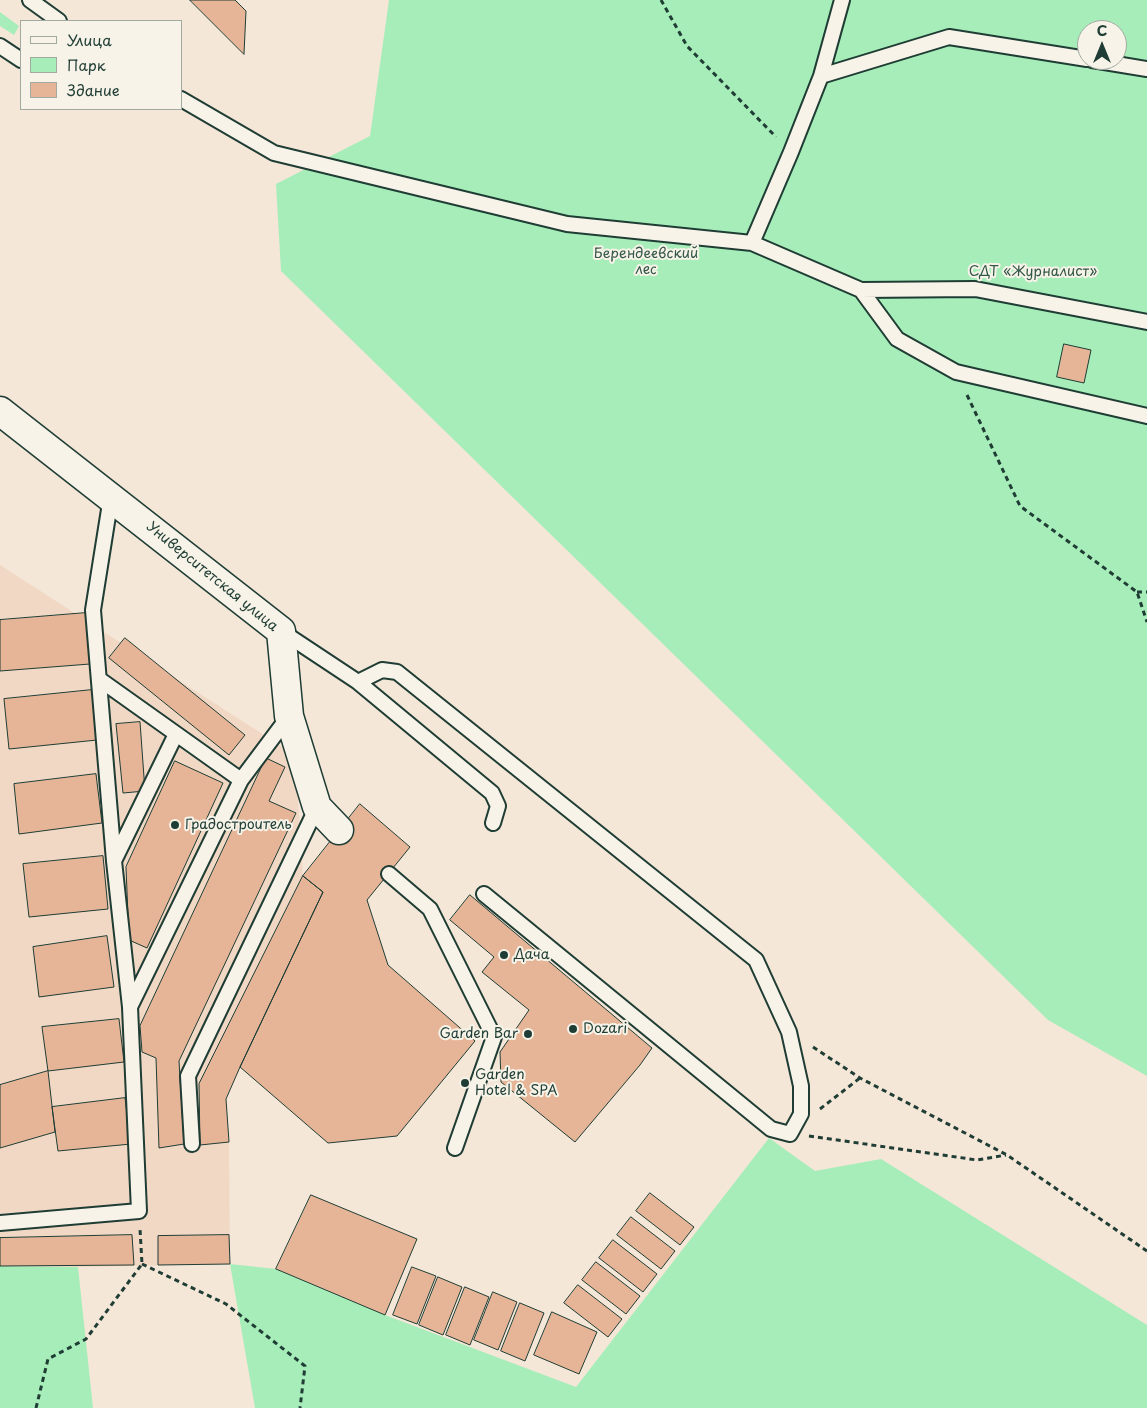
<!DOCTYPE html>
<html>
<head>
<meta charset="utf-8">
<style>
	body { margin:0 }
	#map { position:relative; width:1147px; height:1408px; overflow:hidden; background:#f4e7d8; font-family:"Playpen Sans",sans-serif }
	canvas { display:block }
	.legend { position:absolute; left:20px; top:20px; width:162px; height:90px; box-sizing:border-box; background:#f7f3e8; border:1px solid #a1aaa0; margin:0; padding:6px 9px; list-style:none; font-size:15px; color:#1f3d34 }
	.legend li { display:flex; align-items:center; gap:10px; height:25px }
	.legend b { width:25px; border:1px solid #a1aaa0 }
	.north { position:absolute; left:1077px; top:20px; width:50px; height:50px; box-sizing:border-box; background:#f7f3e8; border:1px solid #a1aaa0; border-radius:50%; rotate:0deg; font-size:14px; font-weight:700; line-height:20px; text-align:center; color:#1f3d34 }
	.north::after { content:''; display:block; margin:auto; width:18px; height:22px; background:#1f3d34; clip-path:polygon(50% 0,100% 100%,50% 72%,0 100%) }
</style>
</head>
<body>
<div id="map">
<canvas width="1147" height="1408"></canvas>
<ul class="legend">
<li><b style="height:6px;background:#f7f3e8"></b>Улица</li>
<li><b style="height:14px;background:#a7edb9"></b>Парк</li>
<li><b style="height:14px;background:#e6b598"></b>Здание</li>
</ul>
<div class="north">С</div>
</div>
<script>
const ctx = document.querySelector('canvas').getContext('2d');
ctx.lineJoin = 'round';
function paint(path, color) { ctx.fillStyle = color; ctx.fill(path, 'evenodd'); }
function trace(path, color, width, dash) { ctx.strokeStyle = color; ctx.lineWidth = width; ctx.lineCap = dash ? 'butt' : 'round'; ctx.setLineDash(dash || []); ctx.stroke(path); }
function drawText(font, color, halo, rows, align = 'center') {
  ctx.font = font + ' "Playpen Sans",sans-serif'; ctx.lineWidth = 4; ctx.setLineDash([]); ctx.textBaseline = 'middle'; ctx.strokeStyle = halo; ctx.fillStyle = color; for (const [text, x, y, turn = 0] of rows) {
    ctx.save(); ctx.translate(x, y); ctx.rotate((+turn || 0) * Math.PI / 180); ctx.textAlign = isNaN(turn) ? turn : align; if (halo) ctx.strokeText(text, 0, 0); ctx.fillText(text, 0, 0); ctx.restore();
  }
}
paint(new Path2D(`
	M0,565L295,755L303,876L323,892L240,1067L226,1099L229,1142L230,1264L78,1267L0,1266Z`), '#f0d8c5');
paint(new Path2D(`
	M389,0H1147V1076L1048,1020L281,271L276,184L370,136ZM1087,30H1117V60H1087Z
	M0,12L19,26L14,35L0,26Z
	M769,1138L815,1171L881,1159L1147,1325V1408H255L230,1264L276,1269L385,1315L576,1387Z
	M0,1266L78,1267L93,1408H0Z`), '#a7edb9');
const building = new Path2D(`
	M190,0H235L246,11L244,54Z
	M1064,344L1091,350L1084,383L1057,377Z
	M86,613L90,664L0,671V620Z
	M125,638L245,735L229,755L109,658Z
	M92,690L97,740L9,749L4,699Z
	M140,722L145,791L123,793L116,724Z
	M266,758L285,767L269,801L296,813L179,1061L184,1144L159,1148L156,1058L142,1052L140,1026Z
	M175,761L223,783L147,948L129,940L126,867Z
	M96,774L102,823L19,834L14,784Z
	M360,804L410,847L367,900L388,965L475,1041L397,1136L328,1143L240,1067L323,892L303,876Z
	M103,856L108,909L29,917L23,864Z
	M303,876L323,892L240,1067L226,1099L229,1142L200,1145L199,1084Z
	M470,895L652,1048L640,1065L575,1142L501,1082L500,1052L529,1010L482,972L494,957L450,920Z
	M107,936L114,987L39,997L33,947Z
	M119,1019L124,1062L48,1071L42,1027Z
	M48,1071L55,1132L0,1148V1085Z
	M125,1098L131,1144L58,1151L52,1107Z
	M650,1193L694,1227L680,1245L636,1211Z
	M311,1195L417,1239L385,1315L276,1269Z
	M631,1217L675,1251L661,1269L617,1235Z
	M132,1235L134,1265L0,1266V1238Z
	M229,1235L230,1264L158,1265V1236Z
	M613,1240L657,1274L643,1292L599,1258Z
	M596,1262L640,1296L626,1314L582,1280Z
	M412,1267L436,1276L417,1324L393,1315Z
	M438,1277L462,1287L443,1335L419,1325Z
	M578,1285L622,1319L608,1337L564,1303Z
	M465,1287L489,1297L470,1345L446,1335Z
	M493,1292L517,1302L498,1350L474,1340Z
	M520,1303L544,1313L525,1361L501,1351Z
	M552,1312L597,1332L579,1374L534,1355Z`);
paint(building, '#e6b598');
trace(building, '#1f3d34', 1);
const service = new Path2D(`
	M30,0L59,21
	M0,46L21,60
	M1092,60L1147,69
	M821,76L949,37L1087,59
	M181,99L274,153L567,224L752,243L861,290L975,289L1147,322
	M752,243L791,152L821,76L842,0
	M861,290L897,339L956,372L1147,416
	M281,631L358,682L492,793L498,806L493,823
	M99,679L241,780L130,1007
	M358,682L382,670L397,672L756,960L789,1032L801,1086V1114L790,1134L771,1129L484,894
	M241,780L289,716
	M114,861L176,734
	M389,874L430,909L494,1037L455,1148
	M192,1144L188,1076L317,807
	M0,1223L139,1211L130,1007L114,861L93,610L111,497`);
const minor = new Path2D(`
	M0,411L281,631L289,716L317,807L339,830`);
trace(service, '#1f3d34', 18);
trace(minor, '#1f3d34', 31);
trace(new Path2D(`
	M661,0L687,46L776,137
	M967,395L1020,506L1137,592L1147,622
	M1137,592H1147
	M813,1047L860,1078L1007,1155L1147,1251
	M820,1109L860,1078
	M809,1136L977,1160L1006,1155
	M142,1264L226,1304L305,1366L300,1408
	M36,1408L48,1359L86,1339L142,1264L140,1229`), '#1f3d34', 3, [5, 4]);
trace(service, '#f7f3e8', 14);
trace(minor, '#f7f3e8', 28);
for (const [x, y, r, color] of [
	[175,825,5,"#1f3d34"],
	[504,955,5,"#1f3d34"],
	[573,1029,5,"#1f3d34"],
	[528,1034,5,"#1f3d34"],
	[465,1083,5,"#1f3d34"]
]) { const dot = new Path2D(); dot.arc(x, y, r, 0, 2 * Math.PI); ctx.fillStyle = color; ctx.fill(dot); trace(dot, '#f7f3e8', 2); }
drawText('14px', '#335748', '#f7f3e8', [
	["Берендеевский",646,254],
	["лес",646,270],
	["СДТ «Журналист»",1033,272]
]);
drawText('14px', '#1f3d34', '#f7f3e8', [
	["Университетская улица",212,577,39]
]);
drawText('14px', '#1f3d34', '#f7f3e8', [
	["Градостроитель",185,825],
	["Дача",514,955],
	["Dozari",583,1029],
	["Garden Bar",518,1034,"right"],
	["Garden",475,1075],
	["Hotel & SPA",475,1091]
], 'left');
</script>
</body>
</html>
